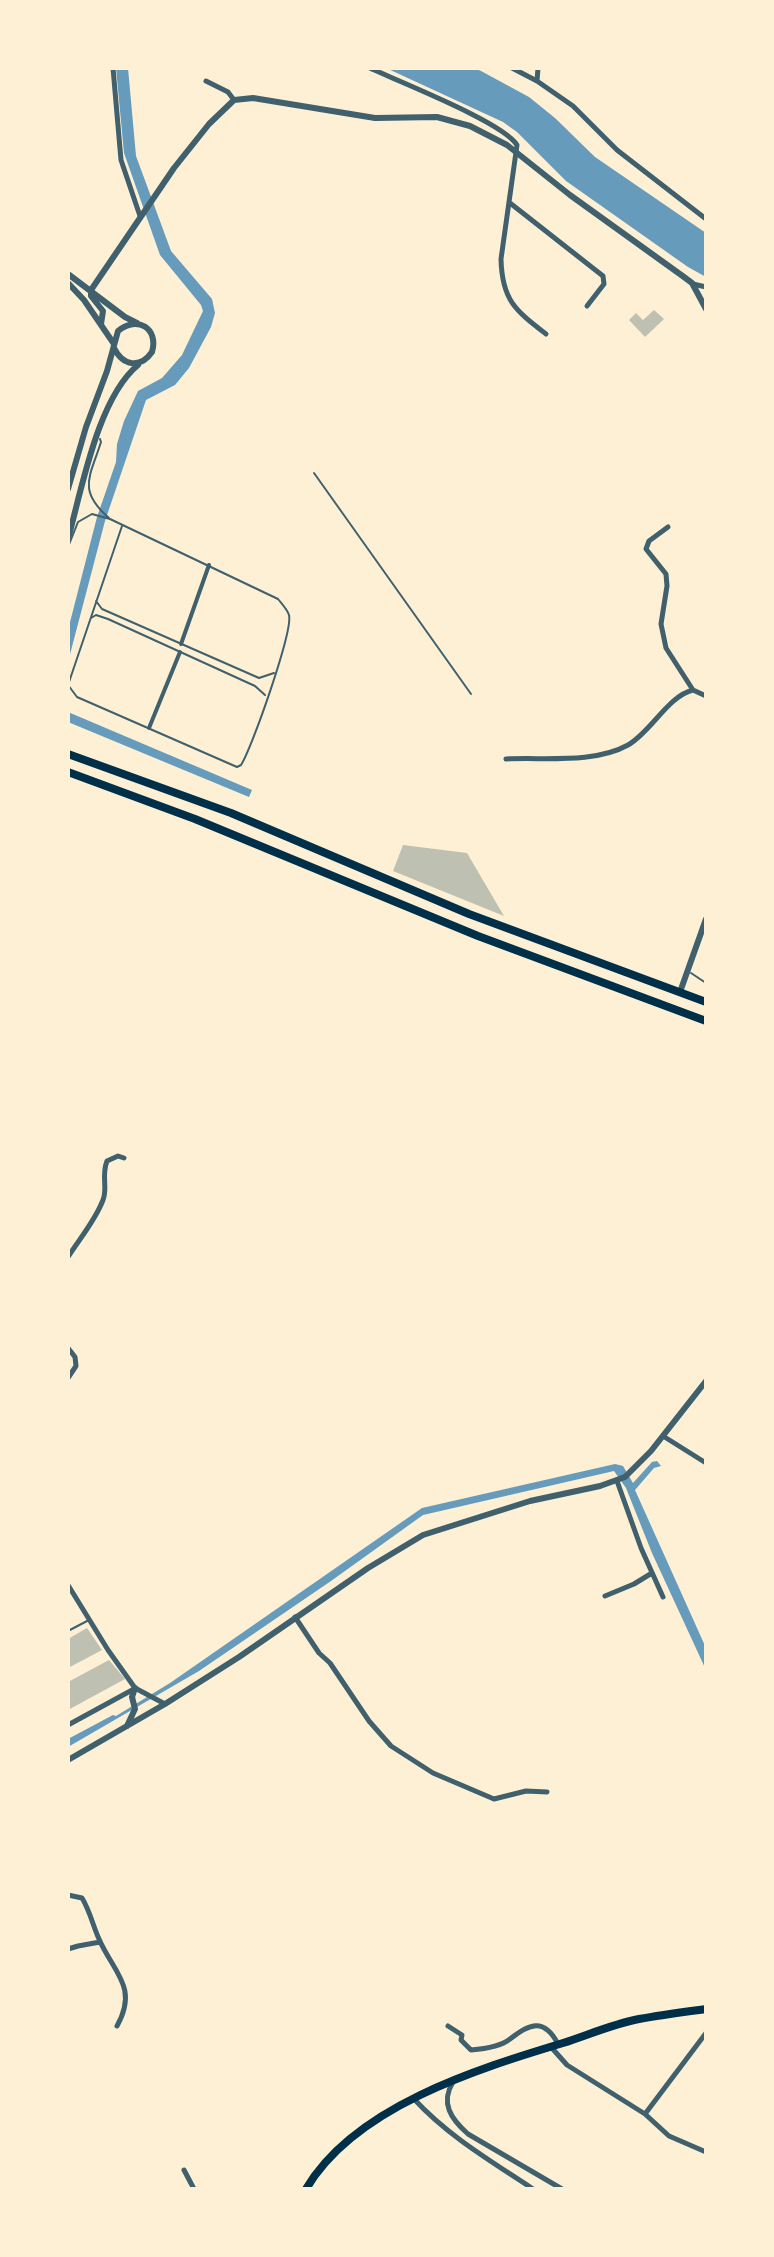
<!DOCTYPE html>
<html>
<head>
<meta charset="utf-8">
<style>
	body { margin:0 }
	#map { position:relative; width:774px; height:2257px; overflow:hidden; background:#fdf0d5; font-family:"Source Sans 3",sans-serif }
	canvas { display:block }
	.frame { position:absolute; inset:0; border:70px solid #fdf0d5; pointer-events:none }
</style>
</head>
<body>
<div id="map">
<canvas width="774" height="2257"></canvas>
<div class="frame"></div>
</div>
<script>
const ctx = document.querySelector('canvas').getContext('2d');
ctx.lineJoin = 'round';
function paint(path, color) { ctx.fillStyle = color; ctx.fill(path, 'evenodd'); }
function trace(path, color, width, dash) { ctx.strokeStyle = color; ctx.lineWidth = width; ctx.lineCap = dash ? 'butt' : 'round'; ctx.setLineDash(dash || []); ctx.stroke(path); }
paint(new Path2D(`
	M116,68H128L136,156L171,251L212,299L215,313L211,327L189,368L175,385L146,400L105,521L68,662V630L97,517L116,462L117,444L124,421L138,391L162,378L182,355L203,311L201,305L160,255L124,153Z
	M386,68H474L481,71L529,97L555,118L595,157L706,233V277L688,267L566,181L517,132L503,122Z
	M68,712L252,790L249,797L68,722Z
	M657,1461L661,1466L654,1468L635,1490L706,1648V1670L652,1553L626,1488L614,1471L423,1515L331,1581L199,1671L68,1747V1739L113,1715L116,1716L170,1683L422,1508L615,1464L623,1466L633,1483L652,1462Z`), '#669bbc');
paint(new Path2D(`
	M654,310L664,319L645,337L629,320L636,313L643,320Z
	M403,845L467,853L504,916L393,871Z
	M87,1628L102,1650L68,1668V1639Z
	M109,1660L125,1679L68,1710V1682Z`), '#bec0b2');
trace(new Path2D(`
	M100,439L101,442C90,477 77,490 109,518
	M314,473L471,694
	M68,547L78,522L92,514L110,519L278,599C282,604 287,609 289,615C293,631 252,748 241,765L237,767L77,697L68,685L122,526
	M96,601L102,609L259,678L274,673
	M91,618L96,615L108,619L255,686L265,695
	M691,973L706,983
	M68,1631L89,1620`), '#3f606c', 2);
trace(new Path2D(`
	M181,644L209,565
	M149,728L180,652`), '#3f606c', 4);
trace(new Path2D(`
	M113,68L121,160L140,216
	M370,68C399,82 503,122 517,145L501,259C502,300 515,310 546,334
	M512,68L537,81L573,106L617,150L706,219
	M206,81L228,92L234,100
	M537,81L538,68
	M510,203L603,276L604,284L587,306
	M693,284L706,287
	M668,527L649,541L646,549L666,574L667,586L661,624L666,648L693,690
	M506,759C543,757 594,764 628,745C651,732 668,696 693,690L706,696
	M68,1257C80,1238 95,1221 103,1200C108,1188 101,1176 107,1161L118,1156L124,1158
	M68,1348L75,1357L76,1366L68,1378
	M663,1436L706,1463
	M617,1481L641,1548L663,1597
	M68,1585L108,1650L135,1688
	M605,1596L634,1584L652,1573
	M295,1617L319,1653L330,1663L369,1721L391,1746L433,1773L494,1799L526,1791L547,1792
	M135,1688L165,1704
	M68,1725L134,1689
	M68,1895L82,1898C90,1911 93,1926 99,1939C113,1972 139,1987 117,2026
	M68,1949L78,1946L100,1942
	M448,2026L462,2035L461,2040L471,2050C483,2049 500,2047 510,2039C529,2024 544,2017 558,2044
	M551,2047L567,2065L645,2114L669,2136L706,2152
	M453,2082C440,2103 451,2119 468,2134L562,2189
	M414,2099C448,2136 491,2161 533,2189
	M645,2114L706,2033
	M184,2170L194,2189`), '#3f606c', 5);
trace(new Path2D(`
	M68,274L125,317L137,323
	M68,283L84,300L114,344
	M91,290L174,168L209,124L234,100L253,98L375,118L437,117L470,126L507,145L570,195L684,277L692,283L706,309
	M91,290V296L103,311L101,324
	M68,489L86,427L107,371L118,331C137,315 159,328 152,352C140,369 123,366 114,348
	M68,539C82,488 98,398 138,365
	M680,992L706,919
	M127,1726L135,1709L132,1697L135,1688
	M68,1760L165,1704L239,1657L368,1568L423,1535L530,1501L600,1486L625,1477L651,1451L706,1381`), '#3f606c', 6);
trace(new Path2D(`
	M68,754L231,813L469,914L706,1002
	M68,772L195,819L478,936L706,1021
	M306,2189C354,2107 477,2069 563,2043C588,2035 613,2024 639,2019C661,2015 684,2012 706,2009`), '#003049', 8);
</script>
</body>
</html>
